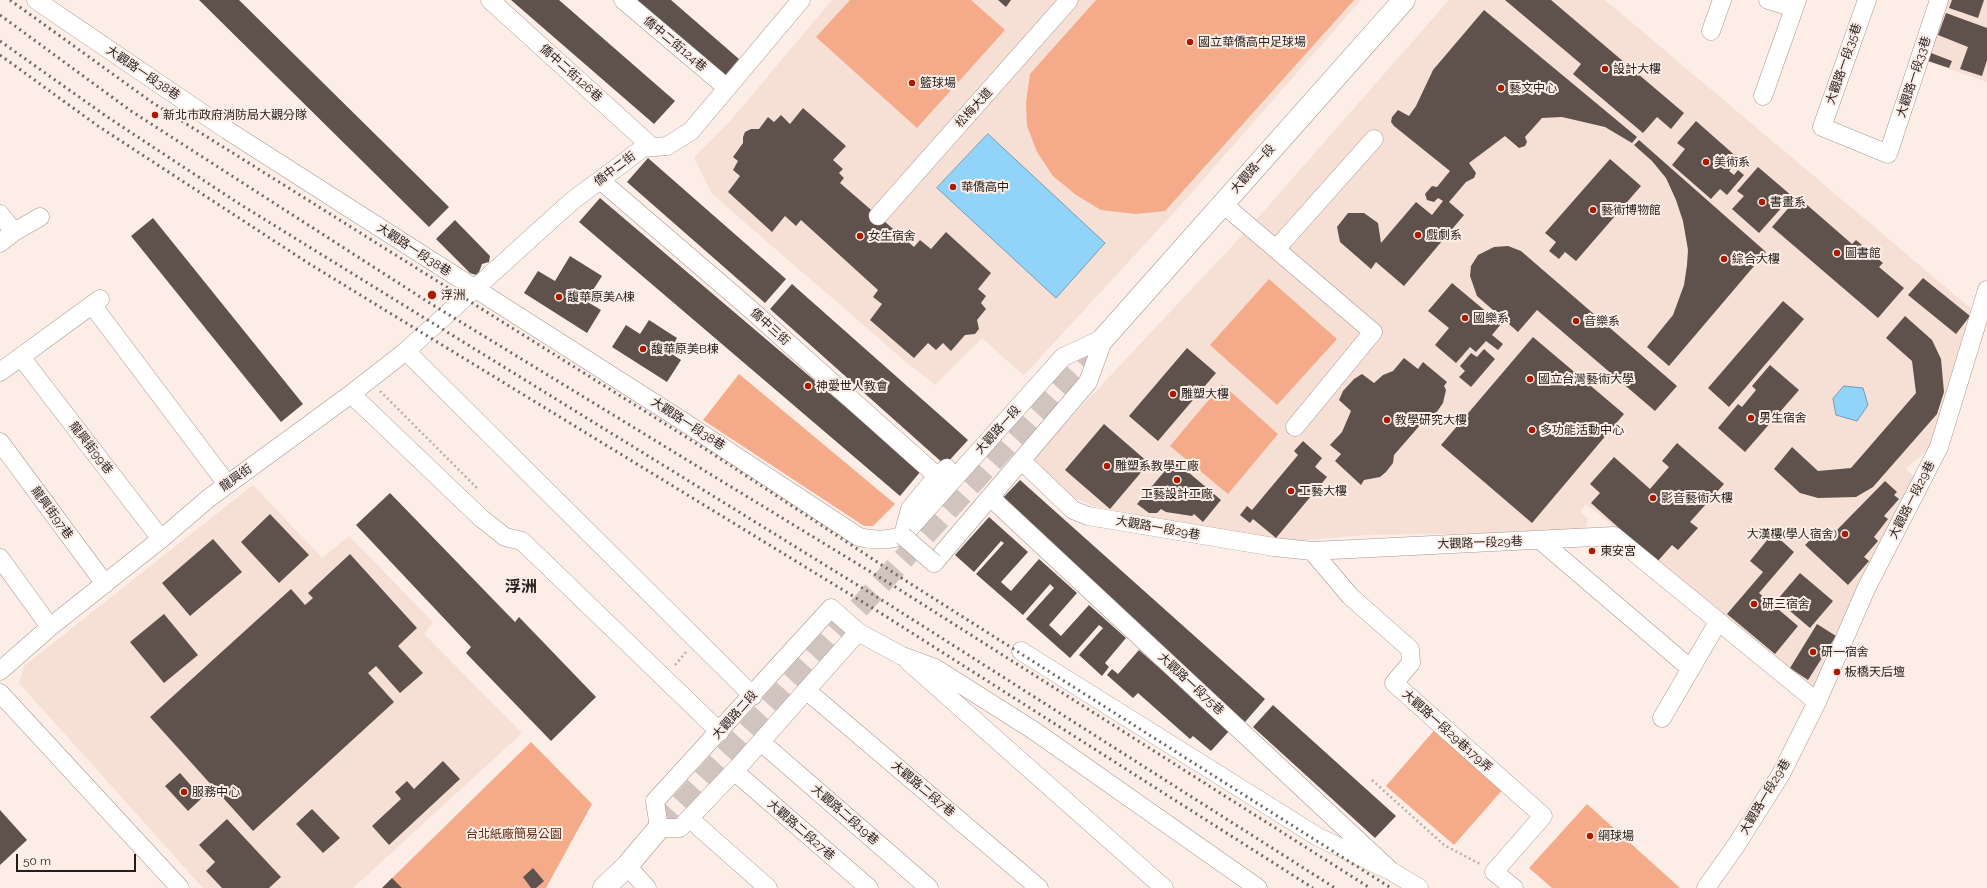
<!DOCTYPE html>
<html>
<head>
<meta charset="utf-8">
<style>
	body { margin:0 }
	#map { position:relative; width:1987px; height:888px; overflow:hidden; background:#fcede6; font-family:Raleway,sans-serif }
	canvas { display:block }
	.scale { position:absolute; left:16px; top:854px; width:120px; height:18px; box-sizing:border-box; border:2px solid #231e1c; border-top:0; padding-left:5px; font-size:12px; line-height:14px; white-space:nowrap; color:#231e1c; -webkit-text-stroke:3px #fcede6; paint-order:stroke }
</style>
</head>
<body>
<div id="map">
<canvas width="1987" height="888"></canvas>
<div class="scale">50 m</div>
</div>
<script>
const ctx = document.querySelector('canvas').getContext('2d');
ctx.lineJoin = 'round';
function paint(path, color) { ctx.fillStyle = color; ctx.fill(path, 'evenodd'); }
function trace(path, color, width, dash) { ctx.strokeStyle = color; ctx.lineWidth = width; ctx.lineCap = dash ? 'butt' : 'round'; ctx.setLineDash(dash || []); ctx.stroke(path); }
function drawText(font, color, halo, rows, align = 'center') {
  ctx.font = font + ' Raleway,"Noto Sans TC",sans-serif'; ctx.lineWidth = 4; ctx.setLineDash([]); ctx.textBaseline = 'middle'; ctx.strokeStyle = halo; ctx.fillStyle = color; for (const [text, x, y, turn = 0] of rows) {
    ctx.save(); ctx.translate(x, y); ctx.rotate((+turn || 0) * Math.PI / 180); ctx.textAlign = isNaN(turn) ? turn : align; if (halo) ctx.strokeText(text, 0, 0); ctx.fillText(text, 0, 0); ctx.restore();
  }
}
paint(new Path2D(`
	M832,0H1361L1179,207L1027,372L1023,375L982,338L935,385L906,362L712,194L694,157L731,120Z
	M1449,0H1605L1974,311L1931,447L1906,469L1915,478L1817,687L1809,688L1586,504L1580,512L1588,519L1585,532L1367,535L1296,541L1272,542L1093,506L1072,497L1032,459L1250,227Z
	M1948,0H1987V82L1926,61Z
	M253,485L322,558L349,536L433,622L424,634L522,733L353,888H203L19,683L24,666Z`), '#f6dfd5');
paint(new Path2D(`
	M850,0H971L1005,30L917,128L816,37Z
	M1096,0H1354L1165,211L1136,214L1101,210L1076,195L1053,176L1037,152L1027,126L1026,102L1030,74Z
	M1269,279L1337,339L1277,405L1210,345Z
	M739,374L895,504L873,526H864L703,420Z
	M1222,384L1278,434L1228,494L1170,446Z
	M1437,727L1505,787L1454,845L1386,786Z
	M531,742L592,804L546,888H382Z
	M1587,804L1680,888H1552L1529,868Z`), '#f5ab8a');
const water = new Path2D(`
	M988,134L1105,243L1056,298L937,188Z
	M1844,386L1863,388L1868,405L1857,421L1836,415L1833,399Z`);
paint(water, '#92d3fa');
trace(water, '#719db7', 1);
paint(new Path2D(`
	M199,0H239L449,207L429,227Z
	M511,0H559L675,101L654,124Z
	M632,0H671L739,59L723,78Z
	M998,0H1011L1006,7Z
	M1505,0H1551L1684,113L1671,129L1657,117L1643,133L1573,74L1581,64Z
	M1952,0H1984L1978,18L1949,8Z
	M1484,10L1637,137L1632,143L1605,127L1562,117L1542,118L1525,137L1527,142L1525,146L1519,148L1505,136L1469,163L1476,173L1474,178L1466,182L1449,202L1464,215L1404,286L1376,262L1371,269L1340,242L1337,227L1348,213H1364L1378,223L1381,243L1416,202L1432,215L1443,201L1438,198L1434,202L1427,200L1425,194L1432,186L1437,187L1450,171L1394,126L1391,122L1392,117L1398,110L1409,116L1416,106L1433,70Z
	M1946,13L1987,28V60L1982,76L1960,69L1968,47L1938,35Z
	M1931,53L1952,61L1949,68L1928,61Z
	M803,108L846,146L833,160L843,169L839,173L844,178L840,183L914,247L920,240L931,249L946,232L991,273L978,289L986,296L981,303L986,309L977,320L979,329L975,334L965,335L951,351L943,343L936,350L928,343L914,358L870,320L882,304L873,297L878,290L801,220L796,226L785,216L772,232L728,192L740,176L733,170L738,161L733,157L743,143V137L745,132L751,129H759L768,117L774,122L781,115L790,124Z
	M1696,121L1739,159L1729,171L1734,175L1738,170L1744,175L1727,195L1720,189L1711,199L1672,165L1685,149L1677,143Z
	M1639,140L1766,252L1669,366L1647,347L1673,315L1684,285L1687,265L1688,250L1683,221L1676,200L1666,178L1652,161L1634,145Z
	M648,158L786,279L765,303L627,182Z
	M1610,159L1641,186L1576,261L1565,252L1559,259L1549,251L1556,242L1545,233Z
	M1758,167L1792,196L1759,233L1732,209L1744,196L1737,191Z
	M1798,197L1852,244L1856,240L1883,263L1879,267L1904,288L1878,318L1772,227Z
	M600,198L921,471L900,496L579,222Z
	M153,218L303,404L281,422L131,236Z
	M455,220L490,256L489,262L482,264L479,272L476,275L470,273L436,239Z
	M1508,246L1521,251L1677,386L1655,411L1537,310L1518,332L1477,296L1470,276L1471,266L1478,255L1494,247Z
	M570,256L602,276L586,301L601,310L587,333L524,293L538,271L555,281Z
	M1923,278L1970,316L1956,334L1908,295Z
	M1452,283L1501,324L1492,335L1503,344L1498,350L1486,341L1476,352L1470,347L1456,363L1435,345L1449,328L1428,311Z
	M792,284L968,440L945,465L770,309Z
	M1783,301L1804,319L1729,407L1708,388Z
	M1905,316L1932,340L1941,359L1944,392L1937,414L1873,487L1856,497L1818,498L1800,493L1774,469L1792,447L1818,471L1851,468L1916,393L1912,361L1886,338Z
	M649,320L677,338L669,352L681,360L667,382L612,347L626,325L640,334Z
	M1533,337L1624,414L1532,523L1441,445Z
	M1187,348L1216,373L1158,441L1129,416Z
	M1484,349L1495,359L1471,387L1459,377L1465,371L1460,366L1471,353L1477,357Z
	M1404,358L1418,369L1423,362L1447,382L1444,386L1446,390L1443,403L1434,416L1421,424L1394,455L1393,463L1386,472L1380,477L1364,480L1361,485L1335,461L1341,454L1330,445L1342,432L1351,411L1339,400L1343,391L1354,379L1362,374L1374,383L1383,375L1393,371Z
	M1770,365L1799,390L1745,452L1718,428L1738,404L1742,407L1756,390L1752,386Z
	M1104,424L1149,463L1110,509L1065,470Z
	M1303,441L1322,458L1315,467L1327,477L1276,538L1253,519L1250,523L1240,515L1247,506L1252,510L1298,455L1294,451Z
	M1677,443L1724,484L1690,522L1698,528L1678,550L1672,545L1657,562L1591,503L1600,493L1590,484L1614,457L1650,489L1669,467L1662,461Z
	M1174,460L1221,500L1203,522L1194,514L1192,516L1166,512L1161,509L1157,513H1149L1137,504Z
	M1020,480L1265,699L1245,722L999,502Z
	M1885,481L1897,492L1894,495L1899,499L1884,516L1888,519L1874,537L1878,541L1864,557L1869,561L1848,585L1805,545L1818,532H1835Z
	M390,493L515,622L519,617L596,697L551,741L466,653L471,647L356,525Z
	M270,514L309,555L279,583L241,542Z
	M989,517L1028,552L1001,582L1011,591L1039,559L1077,593L1049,625L1061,636L1089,605L1126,638L1105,663L1109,667L1102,676L1079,655L1103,628L1099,625L1070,658L1026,619L1054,588L1050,584L1023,615L976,574L1004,543L1001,541L974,572L955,555Z
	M1773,533L1794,552L1759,593L1798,626L1775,654L1727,614L1763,572L1750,561Z
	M213,539L242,572L190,616L162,583Z
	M350,554L417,628L398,646L423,673L400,693L376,666L368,673L394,702L253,831L150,717L291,589L305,605L313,598L308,593Z
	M1800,573L1833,601L1810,628L1777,600Z
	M164,614L198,655L164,683L130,642Z
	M1817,624L1836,636L1808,680L1790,668Z
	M1139,650L1230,730L1211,751L1193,736L1190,739L1138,693L1133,698L1107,675L1112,669L1118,674Z
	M1273,705L1396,816L1375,838L1253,727Z
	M443,761L460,779L389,845L372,826L401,799L395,792L407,781L414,789Z
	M180,773L202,798L188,811L165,786Z
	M312,809L340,838L323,853L296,824Z
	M0,810L27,840L0,865Z
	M227,819L281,877L269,888H222L206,871L215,862L199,845Z
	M533,868L544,881L536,888H531L523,877Z
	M392,878L402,888H382Z`), '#5f524d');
trace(new Path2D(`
	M659,828L1104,338`), '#d1c4be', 22, [22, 11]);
const minor = new Path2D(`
	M36,0L227,130L681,420L859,537C875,541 887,540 903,536L1063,357L1104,338
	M490,0L652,147
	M623,0L727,88
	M1768,0L1794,8
	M1867,0L1822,127L1888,154L1939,0
	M1711,31L1722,0
	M1763,96L1797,0
	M600,180L749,308L937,476
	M1223,204L1373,332L1295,427
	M0,214L14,232
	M878,216L1069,0
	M0,243L14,232L40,217
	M1276,249L1374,139
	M93,306L227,484
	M406,351L753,696
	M21,357L161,539
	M0,372L100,299
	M351,394L481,518L505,537L522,541L720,732
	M0,442L105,584
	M1022,461L1073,510L1088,516L1274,547L1312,551L1614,536L1817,702
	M990,497L1391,871
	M903,535L910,509L937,476L947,468
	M1541,541L1691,669
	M1312,551L1350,596L1410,649L1411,663L1394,683L1543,816L1494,872L1514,888
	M0,558L50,627
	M934,563L1088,382L1104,338
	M858,632L740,765L680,828H659L655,801L831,608L858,632L902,656L935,668L1033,730L1258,888
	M1021,651L1318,837L1391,871L1419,888
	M909,662L1164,888
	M0,671L50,627L161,539L209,498L351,394L406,351L572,201L643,148L667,146L691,131L801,0
	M806,690L1039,888
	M0,693L180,888
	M1662,718L1718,622
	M761,742L929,888
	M734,771L869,888
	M690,819L768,888
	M627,866L647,888
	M1706,888L1737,844L1781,774L1817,702L1866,589L1939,447L1987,290`);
const major = new Path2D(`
	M1104,338L1404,0
	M604,888L627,866L659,828`);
trace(minor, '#a69791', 19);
trace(major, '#a69791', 23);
trace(new Path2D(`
	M380,391L477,488
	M675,665L686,652
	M1372,780L1444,845L1480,864`), '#baaea9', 2.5, [2, 3]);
trace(minor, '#fff', 18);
trace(major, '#fff', 22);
trace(new Path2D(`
	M10,0L153,103L710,452L903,579L1391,888
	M0,15L131,111L428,302L897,588L1370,888
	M0,41L106,116L238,203L885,602L1335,888
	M0,55L98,126L308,263L879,612L1313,888`), '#726966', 3, [2, 4]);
const minorBridge = new Path2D(`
	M903,536L934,563`);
trace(minorBridge, '#a69791', 19, []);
trace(minorBridge, '#fff', 18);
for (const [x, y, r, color] of [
	[1190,42,4,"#a91a00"],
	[1605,69,4,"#a91a00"],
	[912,83,4,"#a91a00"],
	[1501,88,4,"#a91a00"],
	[155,115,4,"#a91a00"],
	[1706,162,4,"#a91a00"],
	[953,187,4,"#a91a00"],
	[1762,202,4,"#a91a00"],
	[1593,210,4,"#a91a00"],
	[1418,235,4,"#a91a00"],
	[860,236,4,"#a91a00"],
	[1837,253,4,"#a91a00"],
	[1724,259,4,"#a91a00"],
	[432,295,5,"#a91a00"],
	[559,297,4,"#a91a00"],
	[1465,318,4,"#a91a00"],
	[1576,321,4,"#a91a00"],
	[643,349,4,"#a91a00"],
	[1530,379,4,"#a91a00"],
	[808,386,4,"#a91a00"],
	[1173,394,4,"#a91a00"],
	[1751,418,4,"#a91a00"],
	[1387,420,4,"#a91a00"],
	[1532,430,4,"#a91a00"],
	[1107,466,4,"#a91a00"],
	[1177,480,4,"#a91a00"],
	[1291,491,4,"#a91a00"],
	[1653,498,4,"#a91a00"],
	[1845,534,4,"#a91a00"],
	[1592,551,4,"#a91a00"],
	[1754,604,4,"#a91a00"],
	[1813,652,4,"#a91a00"],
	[1837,672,4,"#a91a00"],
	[184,792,4,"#a91a00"],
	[1590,836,4,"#a91a00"]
]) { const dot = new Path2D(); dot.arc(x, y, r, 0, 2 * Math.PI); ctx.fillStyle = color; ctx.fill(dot); trace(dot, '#fcede6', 1.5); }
drawText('12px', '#231e1c', '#fcede6', [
	["國立華僑高中足球場",1198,42],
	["設計大樓",1613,69],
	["籃球場",920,83],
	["藝文中心",1509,88],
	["新北市政府消防局大觀分隊",163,115],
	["美術系",1714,162],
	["華僑高中",961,187],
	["書畫系",1770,202],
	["藝術博物館",1601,210],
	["戲劇系",1426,235],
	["女生宿舍",868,236],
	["圖書館",1845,253],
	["綜合大樓",1732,259],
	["浮洲",441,295],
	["馥華原美A棟",567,297],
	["國樂系",1473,318],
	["音樂系",1584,321],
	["馥華原美B棟",651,349],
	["國立台灣藝術大學",1538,379],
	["神愛世人教會",816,386],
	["雕塑大樓",1181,394],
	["男生宿舍",1759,418],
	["教學研究大樓",1395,420],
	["多功能活動中心",1540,430],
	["雕塑系教學工廠",1115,466],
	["工藝大樓",1299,491],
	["工藝設計工廠",1177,494,"center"],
	["影音藝術大樓",1661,498],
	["大漢樓(學人宿舍)",1837,534,"right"],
	["東安宮",1600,551],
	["研三宿舍",1762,604],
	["研一宿舍",1821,652],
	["板橋天后壇",1845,672],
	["服務中心",192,792],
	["網球場",1598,836]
], 'left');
drawText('12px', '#231e1c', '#fcede6', [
	["僑中二街124巷",675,44,40],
	["大觀路一段35巷",1844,64,-71],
	["大觀路一段38巷",143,73,34],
	["僑中二街126巷",571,73,42],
	["大觀路一段33巷",1914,77,-72],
	["松梅大道",974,108,-48],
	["僑中二街",615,169,-37],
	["大觀路一段",1253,169,-49],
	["大觀路一段38巷",414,250,33],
	["僑中三街",770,327,42],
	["大觀路一段38巷",688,424,33],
	["大觀路一段",998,430,-48],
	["龍興街99巷",91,448,52],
	["龍興街",236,478,-36],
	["大觀路一段29巷",1912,500,-63],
	["龍興街97巷",52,513,54],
	["大觀路一段29巷",1158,528,10],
	["大觀路一段29巷",1480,543,-2],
	["大觀路一段75巷",1191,684,43],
	["大觀路二段",735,715,-48],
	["大觀路一段29巷179弄",1447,731,42],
	["大觀路二段7巷",923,789,40],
	["大觀路一段29巷",1765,797,-59],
	["大觀路二段19巷",845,815,41],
	["大觀路二段27巷",801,830,41]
]);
drawText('12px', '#5e2b12', '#fcede6', [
	["台北紙廠簡易公園",514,834]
]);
drawText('bold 16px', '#231e1c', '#fcede6', [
	["浮洲",521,587]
]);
</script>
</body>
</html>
